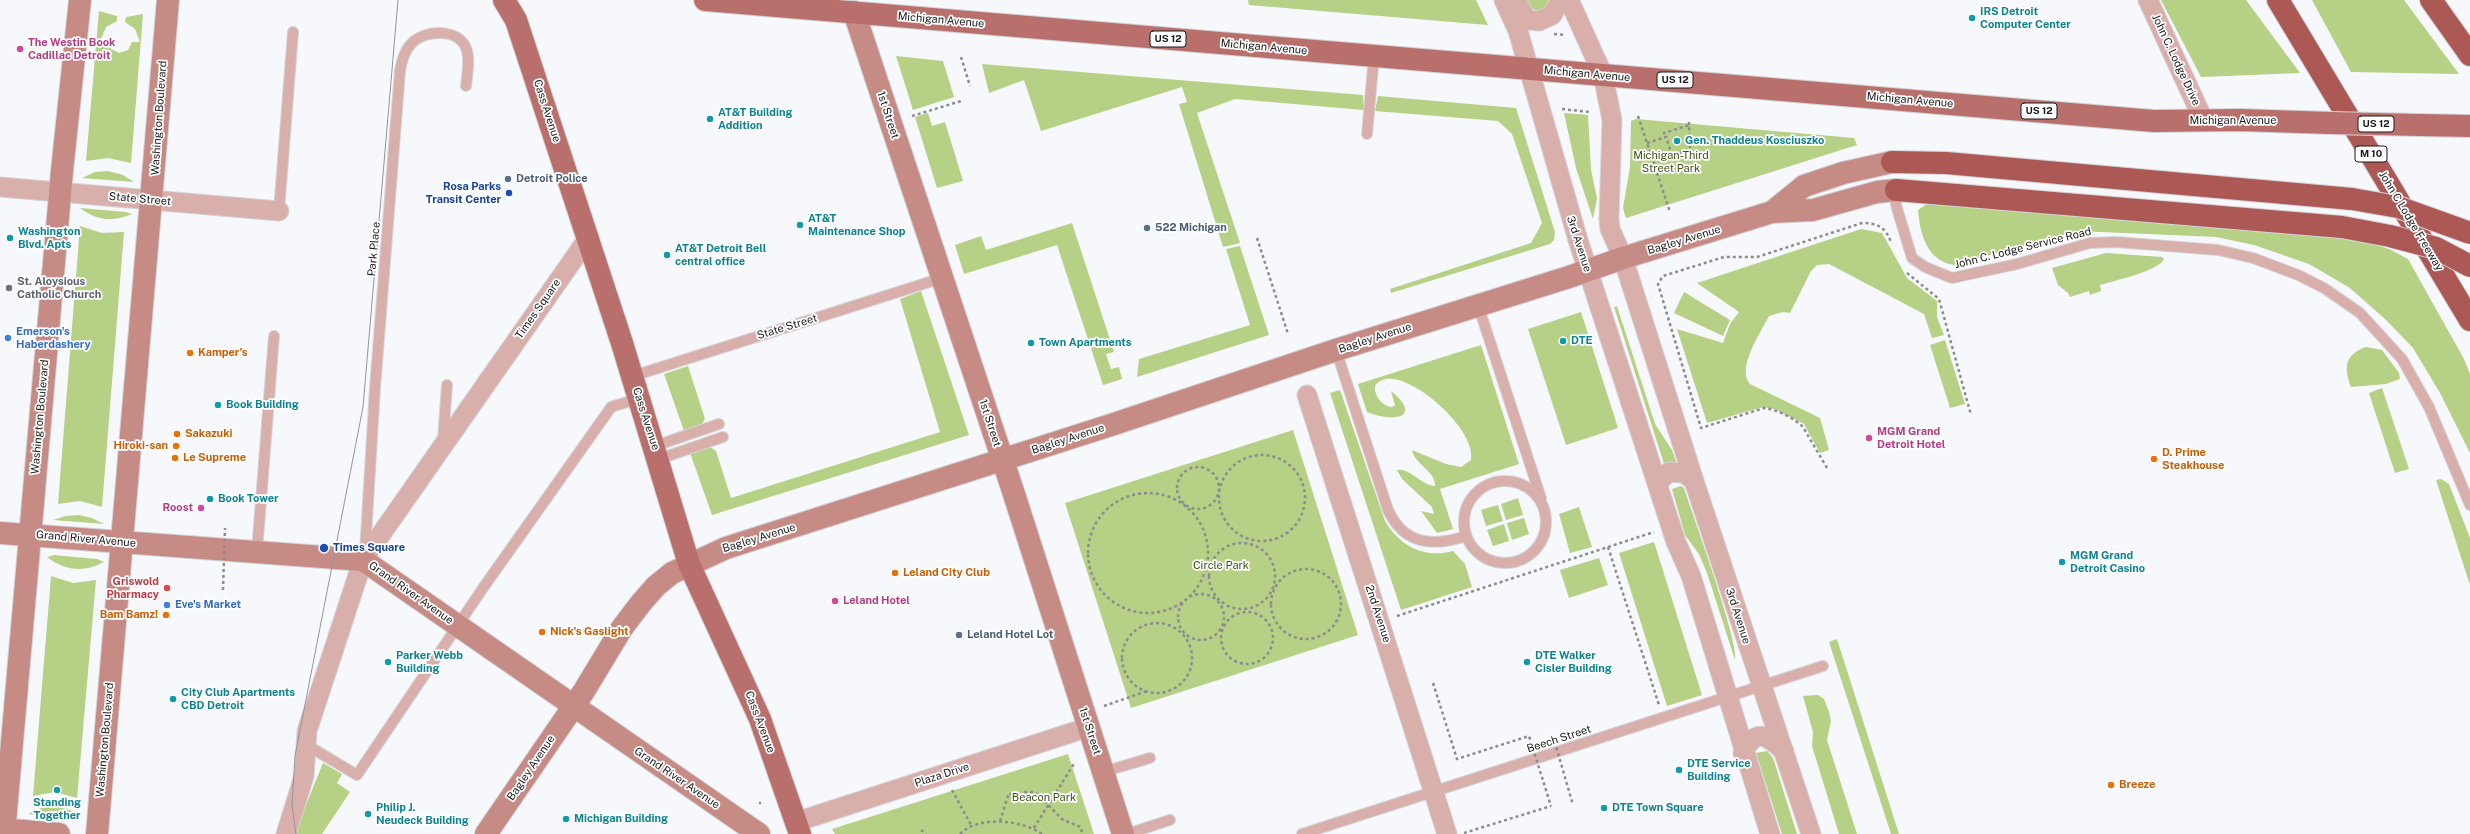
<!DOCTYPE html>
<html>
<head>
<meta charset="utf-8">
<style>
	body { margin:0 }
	canvas { display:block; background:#f7f8fc }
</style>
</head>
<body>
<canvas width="2470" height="834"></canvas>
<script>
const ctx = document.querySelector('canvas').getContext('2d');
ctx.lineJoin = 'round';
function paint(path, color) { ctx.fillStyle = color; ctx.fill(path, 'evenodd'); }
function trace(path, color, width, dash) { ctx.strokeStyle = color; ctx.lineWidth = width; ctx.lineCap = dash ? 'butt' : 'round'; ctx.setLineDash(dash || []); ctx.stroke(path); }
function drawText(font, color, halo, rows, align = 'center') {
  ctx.font = font + ' "Public Sans",sans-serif'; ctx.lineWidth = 3.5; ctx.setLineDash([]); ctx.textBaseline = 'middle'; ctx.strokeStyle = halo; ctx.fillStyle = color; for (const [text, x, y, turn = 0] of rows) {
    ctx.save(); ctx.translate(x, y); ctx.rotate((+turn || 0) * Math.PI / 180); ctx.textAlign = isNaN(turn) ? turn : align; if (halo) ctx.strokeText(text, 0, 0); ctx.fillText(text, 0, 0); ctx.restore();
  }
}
paint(new Path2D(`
	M1248,0H1476L1488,25L1249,5Z
	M1524,0H1549L1547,7L1539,11L1529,8Z
	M2161,0H2246L2300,73L2201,77Z
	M2312,0H2404L2459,74L2351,72Z
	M99,11L117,16V21L106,27L101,39L108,40L111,49L119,53L128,50L132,42H140L135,29L125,22L126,17L143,14L131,163L108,158L86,161Z
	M896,56L943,61L954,97L913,110Z
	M982,64L1363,95L1364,110L1235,99L1197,113L1240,243L1223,247L1179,104L1187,102L1182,87L1041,131L1024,80L989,93Z
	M1378,96L1516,108L1555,232L1554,240L1550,244L1391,293L1390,289L1531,243L1542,223L1512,134L1498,121L1375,111Z
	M928,113L932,126L945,122L963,181L937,188L915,117Z
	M1564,113L1588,115L1591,170L1597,198L1593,219L1576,168Z
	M1636,119L1854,138L1857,145L1626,218L1623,208L1630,167L1631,121Z
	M108,171L123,175L134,182L82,178L95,172Z
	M1927,204L2359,240L2389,249L2408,259L2464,359L2470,374V453L2440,393L2413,348L2386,320L2350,288L2309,264L2254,245L2216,237L2078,231L1954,265C1927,261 1920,234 1918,210Z
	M80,208L126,212L132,214C113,222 97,221 80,208Z
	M1072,223L1114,352L1106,354L1111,369L1119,367L1122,379L1103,385L1057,245L964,274L955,245L981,236L986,250Z
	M80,226L102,233L124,232L102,507L80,501L58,504Z
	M1861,229L1882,233L1907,278L1937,301V317L1944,335L1932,338L1924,314L1829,264L1817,265L1811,271L1790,313L1783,312L1769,316C1761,332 1736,368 1750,384L1820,418L1829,450L1820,453L1804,424L1774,409L1763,407L1707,423L1677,329L1723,343L1730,324L1739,312L1697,283Z
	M1240,246L1269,335L1137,377L1139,359L1250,325L1226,249Z
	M2106,253L2162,257L2164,259C2159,271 2113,281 2100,285L2101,291L2090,295L2089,291L2070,297L2068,293L2058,285L2052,268Z
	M921,291L969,435L712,515L689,450L709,446L716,451L731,498L940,432L900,299Z
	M1684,292L1730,320L1723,336L1674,313Z
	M1617,306L1655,424L1672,450L1677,464L1665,467L1614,307Z
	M1581,312L1618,428L1566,445L1528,329Z
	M1945,340L1965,404L1950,408L1930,345Z
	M1481,345L1519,464L1440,489L1453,529L1437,533L1421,511L1434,514L1432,507L1402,479L1397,470C1409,467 1421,485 1435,486C1436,471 1414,464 1412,450L1446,464L1461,467L1471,460C1478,427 1394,356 1375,386C1374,396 1382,406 1392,407L1395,405L1391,391C1424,418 1393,423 1367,412L1358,384Z
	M2366,347L2382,350L2399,373L2400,379L2386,384L2351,387C2344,368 2344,355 2366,347Z
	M688,366L705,419L701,425L684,431L664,374Z
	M2382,388L2409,469L2395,473L2369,393Z
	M1340,390L1385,521C1400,546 1424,559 1453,551L1465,564L1472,587L1401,610L1330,393Z
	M1293,430L1358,635L1131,708L1065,503Z
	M2441,479L2449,484L2470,538V585L2436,480Z
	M1681,486L1684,488C1692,513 1740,645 1735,660L1707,573L1699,554L1685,535L1672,489Z
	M1518,498L1523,515L1506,520L1501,504Z
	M1498,505L1503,521L1486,526L1481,510Z
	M1579,507L1592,547L1570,553L1559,514Z
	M79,515L92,518L104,524L53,520L66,516Z
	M1524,518L1529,534L1512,540L1507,523Z
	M1504,524L1509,541L1493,546L1487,530Z
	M1654,542L1702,695L1667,706L1619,553Z
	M54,555L97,559L104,562C84,573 65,571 47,557Z
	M1599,558L1608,585L1569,598L1560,570Z
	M51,576L73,583L96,580L77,798L55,792L33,796Z
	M1837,639L1899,834H1891L1829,642Z
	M1818,695L1824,699L1829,712L1831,721L1827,740L1857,834H1839L1812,746L1813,732L1803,696Z
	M1767,751L1773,758L1797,834H1782L1756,753Z
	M1068,754L1094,834H835L832,829Z
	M323,763L342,774L337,783L350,792L322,834H294Z
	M55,806L70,810L81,816L75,819L28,814L41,808Z`), '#b6d085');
const lane = new Path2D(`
	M1367,134L1374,56
	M1896,190V205L1912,258L1925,267L1952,278L2017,264L2090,243L2116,242L2218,250L2253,258L2298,275L2324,288L2360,313L2402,359L2429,407L2470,505
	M279,211L293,32
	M1478,305L1541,498
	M1336,350L1388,510C1404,545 1433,547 1466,536
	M633,376L942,278
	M443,440L447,385
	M655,446L719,424
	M659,459L723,437
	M1464 522a41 41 0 1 1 82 0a41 41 0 1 1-82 0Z
	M257,551L274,336
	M365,552L375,388L400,71C402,61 404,51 412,43C426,29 461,28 467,51C470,62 467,75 466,86
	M305,744L357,775L483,588L607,413L611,407L640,398
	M1103,772L1150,758
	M1127,834L1170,820
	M1302,834L1823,666`);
const street = new Path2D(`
	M1504,0L1518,31L1578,240L1676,542L1691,576L1770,834
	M1516,0L1527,20L1539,21L1552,15L1561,0
	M1569,0L1603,75L1612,120L1609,219L1610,229L1623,258L1694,481L1811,834
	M2148,0L2204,121
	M0,187L279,211
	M1307,395L1447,834
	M1658,486L1661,479L1669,472L1684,473L1694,481
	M1743,753C1756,727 1766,735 1784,751
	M796,822L1089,727
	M286,834L304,776L307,731L363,560L589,237`);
const secondary = new Path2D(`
	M854,12L1013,491L1123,834
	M1772,212L1804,186L1843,173L1892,162
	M0,533L363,560L759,834
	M0,829L59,834
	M4,834L62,171L80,0
	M97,834L168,0
	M486,834L584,691L622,628L641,603L656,586L672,573L726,548L1111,425L1336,350L1569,277L1623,258L1772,212L1813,210L1877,192L1896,190`);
const primary = new Path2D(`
	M504,0L516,20L622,343L689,564L760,719L800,834
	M705,0L2154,121L2240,120L2331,123
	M2420,125L2470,126`);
const highway = new Path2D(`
	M2278,0L2470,320
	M2431,0L2470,55
	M1892,162L1946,163L2352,199
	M1896,190L2342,227`);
trace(lane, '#d4d4d8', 12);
trace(street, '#d4d4d8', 21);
trace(secondary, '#d4d4d8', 24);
trace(primary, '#d4d4d8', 24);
trace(highway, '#d4d4d8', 24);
trace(new Path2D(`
	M1554,34L1565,35
	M961,57L970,86
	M1562,109L1590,112
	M912,116L961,101
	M1638,116L1670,212
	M1689,125V120
	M1647,143L1666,137L1672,156L1690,149L1689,125L1664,133L1666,137
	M1257,238L1288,334
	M1907,273L1939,299L1971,415
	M1219 498a43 43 0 1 1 86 0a43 43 0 1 1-86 0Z
	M1177 488a21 21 0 1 1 42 0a21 21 0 1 1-42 0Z
	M1827,468L1803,427C1793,417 1777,410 1764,408L1701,428L1658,284L1663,276L1724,257H1757L1862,223C1878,223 1885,227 1891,242
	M1088 553a60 60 0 1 1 120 0a60 60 0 1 1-120 0Z
	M1209 576a33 33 0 1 1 66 0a33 33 0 1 1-66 0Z
	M1608,547L1659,705
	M1271 604a35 35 0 1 1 70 0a35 35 0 1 1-70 0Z
	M1178 617a23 23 0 1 1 46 0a23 23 0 1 1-46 0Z
	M1221 638a26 26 0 1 1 52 0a26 26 0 1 1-52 0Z
	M1397,616L1654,532
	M1122 658a35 35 0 1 1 70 0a35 35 0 1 1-70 0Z
	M1104,706L1147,691
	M952,790L971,825
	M759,803H761
	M1000,821L1009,793L1018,798L1025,792H1035L1063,820L1081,827L1082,834
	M1034,828L1075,762
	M921,830L926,834
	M1464,833L1551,806
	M960,834C979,815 1022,820 1042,834`), '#8c8c8f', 2.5, [3, 3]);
trace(lane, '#d9afac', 10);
trace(street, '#d9afac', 19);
trace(secondary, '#c78b86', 22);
trace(primary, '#b9706c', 22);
trace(highway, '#ac5855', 22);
trace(new Path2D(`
	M296,834L292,805L295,756L363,407L398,0`), '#949497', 1);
const primaryBridge = new Path2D(`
	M2331,123L2420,125`);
const highwayBridge = new Path2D(`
	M2352,199L2398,207L2470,233
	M2342,227L2390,236L2436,248L2470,266`);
trace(primaryBridge, '#d4d4d8', 24, []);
trace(highwayBridge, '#d4d4d8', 24, []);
trace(new Path2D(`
	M223,590L225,528
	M1433,683L1457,759L1529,736L1551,806
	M1553,736L1573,805`), '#8c8c8f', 2.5, [3, 3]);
trace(primaryBridge, '#b9706c', 22);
trace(highwayBridge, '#ac5855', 22);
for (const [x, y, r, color] of [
	[1972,18,4,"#0f9aa8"],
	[20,49,4,"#d1479c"],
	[710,119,4,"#0f9aa8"],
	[1677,141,4,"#0f9aa8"],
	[508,179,4,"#5c6f8a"],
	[509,193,4,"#1a4fb4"],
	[800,225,4,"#0f9aa8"],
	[1147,228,4,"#5c6f8a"],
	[10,238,4,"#0f9aa8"],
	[667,255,4,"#0f9aa8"],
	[9,288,4,"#6b7280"],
	[8,338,4,"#3f7fe0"],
	[1563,341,4,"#0f9aa8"],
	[1031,343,4,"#0f9aa8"],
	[190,353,4,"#e8710a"],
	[218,405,4,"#0f9aa8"],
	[177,434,4,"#e8710a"],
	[1869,438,4,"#d1479c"],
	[176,446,4,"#e8710a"],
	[175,458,4,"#e8710a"],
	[2154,459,4,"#e8710a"],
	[210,499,4,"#0f9aa8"],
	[201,508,4,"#d1479c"],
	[324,548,5,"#1a4fb4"],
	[2062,562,4,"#0f9aa8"],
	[895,573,4,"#e8710a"],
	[167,588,4,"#e0444e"],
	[835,601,4,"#d1479c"],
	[167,605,4,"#3f7fe0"],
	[166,615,4,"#e8710a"],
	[542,632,4,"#e8710a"],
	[959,635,4,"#5c6f8a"],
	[388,662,4,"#0f9aa8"],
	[1527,662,4,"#0f9aa8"],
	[173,699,4,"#0f9aa8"],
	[1679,770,4,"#0f9aa8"],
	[2111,785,4,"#e8710a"],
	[57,790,4,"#0f9aa8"],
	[1604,808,4,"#0f9aa8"],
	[368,814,4,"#0f9aa8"],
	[566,819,4,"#0f9aa8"]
]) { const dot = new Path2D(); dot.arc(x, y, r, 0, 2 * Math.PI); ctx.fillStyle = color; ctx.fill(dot); trace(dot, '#fff', 1.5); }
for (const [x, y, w] of [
	[1168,39,36],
	[1675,80,36],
	[2039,111,36],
	[2376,124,36],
	[2371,154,32]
]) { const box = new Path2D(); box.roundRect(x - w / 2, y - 8, w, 16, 3); ctx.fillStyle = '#fff'; ctx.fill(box); trace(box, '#1a1a1c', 1); }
drawText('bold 10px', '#1a1a1c', null, [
	["US 12",1168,39],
	["US 12",1675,80],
	["US 12",2039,111],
	["US 12",2376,124],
	["M 10",2371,154]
]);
drawText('bold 11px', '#0d838f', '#fff', [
	["IRS Detroit",1980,12],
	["Computer Center",1980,25],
	["AT&T Building",718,113],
	["Addition",718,126],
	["Gen. Thaddeus Kosciuszko",1685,141],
	["AT&T",808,219],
	["Maintenance Shop",808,232],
	["Washington",18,232],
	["Blvd. Apts",18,245],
	["AT&T Detroit Bell",675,249],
	["central office",675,262],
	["DTE",1571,341],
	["Town Apartments",1039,343],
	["Book Building",226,405],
	["Book Tower",218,499],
	["MGM Grand",2070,556],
	["Detroit Casino",2070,569],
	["Parker Webb",396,656],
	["Building",396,669],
	["DTE Walker",1535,656],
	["Cisler Building",1535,669],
	["City Club Apartments",181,693],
	["CBD Detroit",181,706],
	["DTE Service",1687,764],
	["Building",1687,777],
	["Standing",57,803,"center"],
	["Together",57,816,"center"],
	["Philip J.",376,808],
	["Neudeck Building",376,821],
	["DTE Town Square",1612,808],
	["Michigan Building",574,819]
], 'left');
drawText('11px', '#1a1a1c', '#fff', [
	["Michigan Avenue",941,20,5],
	["Michigan Avenue",1264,47,5],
	["John C. Lodge Drive",2176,60,65],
	["Michigan Avenue",1587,74,5],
	["Michigan Avenue",1910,100,5],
	["Cass Avenue",547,111,72],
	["1st Street",888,115,72],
	["Washington Boulevard",159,118,-86],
	["Michigan Avenue",2233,121],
	["State Street",140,199,5],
	["John C Lodge Freeway",2411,221,59],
	["Bagley Avenue",1684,240,-17],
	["3rd Avenue",1579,244,72],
	["John C. Lodge Service Road",2023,248,-14],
	["Park Place",374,249,-85],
	["Times Square",538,309,-55],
	["State Street",787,327,-17],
	["Bagley Avenue",1375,338,-18],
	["Washington Boulevard",40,417,-85],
	["Cass Avenue",646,419,72],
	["1st Street",990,423,72],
	["Bagley Avenue",1068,439,-18],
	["Bagley Avenue",759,538,-17],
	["Grand River Avenue",86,539,5],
	["Grand River Avenue",411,593,35],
	["2nd Avenue",1378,614,72],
	["3rd Avenue",1738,616,72],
	["Cass Avenue",760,722,69],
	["1st Street",1090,731,72],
	["Beech Street",1559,739,-18],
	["Washington Boulevard",105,740,-85],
	["Bagley Avenue",531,768,-56],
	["Plaza Drive",942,775,-18],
	["Grand River Avenue",677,778,34]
]);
drawText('bold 11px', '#b23c85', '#fff', [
	["The Westin Book",28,43],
	["Cadillac Detroit",28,56],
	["MGM Grand",1877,432],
	["Detroit Hotel",1877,445],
	["Roost",193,508,"right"],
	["Leland Hotel",843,601]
], 'left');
drawText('11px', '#405118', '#fff', [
	["Michigan-Third",1671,156],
	["Street Park",1671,169],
	["Circle Park",1221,566],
	["Beacon Park",1044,798]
]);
drawText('bold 11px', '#4e5e75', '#fff', [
	["Detroit Police",516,179],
	["522 Michigan",1155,228],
	["Leland Hotel Lot",967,635]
], 'left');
drawText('bold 11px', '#164399', '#fff', [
	["Rosa Parks",501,187],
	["Transit Center",501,200],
	["Times Square",333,548,"left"]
], 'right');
drawText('bold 11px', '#5b616d', '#fff', [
	["St. Aloysious",17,282],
	["Catholic Church",17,295]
], 'left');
drawText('bold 11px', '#366cbe', '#fff', [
	["Emerson's",16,332],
	["Haberdashery",16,345],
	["Eve's Market",175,605]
], 'left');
drawText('bold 11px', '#c56008', '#fff', [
	["Kamper's",198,353],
	["Sakazuki",185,434],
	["Hiroki-san",168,446,"right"],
	["D. Prime",2162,453],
	["Steakhouse",2162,466],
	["Le Supreme",183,458],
	["Leland City Club",903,573],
	["Bam Bamz!",158,615,"right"],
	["Nick's Gaslight",550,632],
	["Breeze",2119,785]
], 'left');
drawText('bold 11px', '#be3a42', '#fff', [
	["Griswold",159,582],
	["Pharmacy",159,595]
], 'right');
</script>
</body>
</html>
